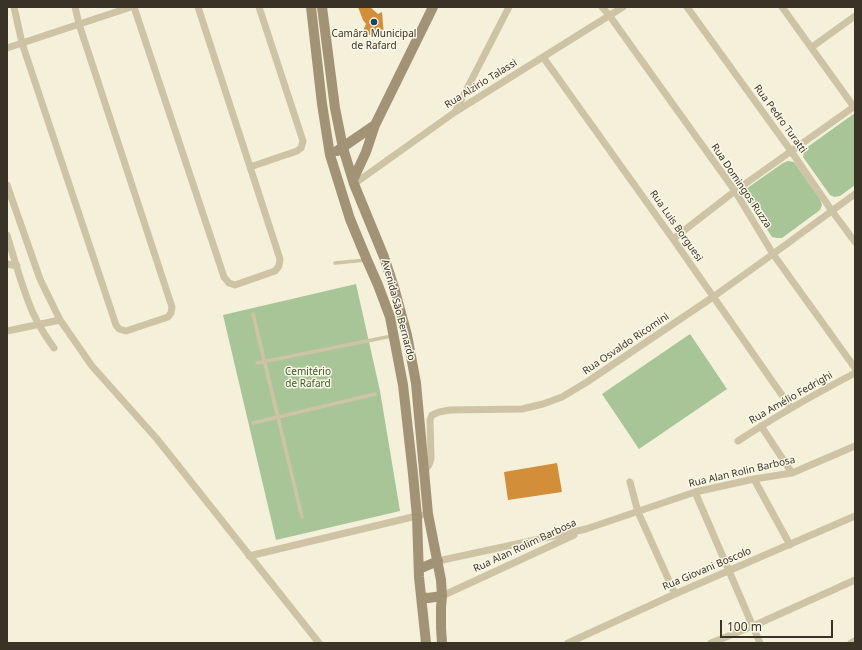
<!DOCTYPE html>
<html>
<head>
<meta charset="utf-8">
<style>
	body { margin:0 }
	#map { position:relative; width:862px; height:650px; overflow:hidden; background:#f4f0da; font-family:"Noto Sans",sans-serif }
	canvas { display:block }
	.frame { position:absolute; inset:0; border:8px solid #393227; pointer-events:none }
	.scale { position:absolute; left:720px; top:620px; width:113px; height:18px; box-sizing:border-box; border:2px solid #393227; border-top:0; padding-left:5px; font-size:12px; line-height:14px; white-space:nowrap; color:#393227; -webkit-text-stroke:3px #fbf8e7; paint-order:stroke }
</style>
</head>
<body>
<div id="map">
<canvas width="862" height="650"></canvas>
<div class="frame"></div>
<div class="scale">100 m</div>
</div>
<script>
const ctx = document.querySelector('canvas').getContext('2d');
ctx.lineJoin = 'round';
function paint(path, color) { ctx.fillStyle = color; ctx.fill(path, 'evenodd'); }
function trace(path, color, width, dash) { ctx.strokeStyle = color; ctx.lineWidth = width; ctx.lineCap = dash ? 'butt' : 'round'; ctx.setLineDash(dash || []); ctx.stroke(path); }
function drawText(font, color, halo, rows, align = 'center') {
  ctx.font = font + ' "Noto Sans",sans-serif'; ctx.lineWidth = 3; ctx.setLineDash([]); ctx.textBaseline = 'middle'; ctx.strokeStyle = halo; ctx.fillStyle = color; for (const [text, x, y, turn = 0] of rows) {
    ctx.save(); ctx.translate(x, y); ctx.rotate((+turn || 0) * Math.PI / 180); ctx.textAlign = isNaN(turn) ? turn : align; if (halo) ctx.strokeText(text, 0, 0); ctx.fillText(text, 0, 0); ctx.restore();
  }
}
paint(new Path2D(`
	M855,113V185L840,196L834,197L830,195L803,157L804,152L806,148Z
	M788,161L794,162L820,199L822,205L820,210L782,238H777L772,237L746,198L744,194L746,189L783,163Z
	M356,284L380,391L400,511L276,540L223,315Z
	M690,334L727,389L639,449L602,394Z`), '#a8c598');
paint(new Path2D(`
	M358,7H370L378,14L382,12L384,36H374L367,34L363,31L366,24L363,20Z
	M557,463L562,492L508,500L504,472Z`), '#d38e3a');
trace(new Path2D(`
	M335,263L366,260
	M253,314L302,517
	M257,363L392,336
	M253,423L375,394`), '#cec4a5', 3.5);
trace(new Path2D(`
	M14,7L22,43L116,325L119,329L126,331L168,317L171,313L172,307L79,24L75,7
	M134,7L224,277L229,283L235,285L275,271L279,266L280,259L198,7
	M602,7L609,15L735,191L773,254L855,368
	M687,7L791,151L832,211L855,242
	M782,7L854,107
	M812,47L855,16
	M7,48L131,7
	M543,57L673,239L791,408
	M455,112L509,7
	M250,167L297,151L301,148L303,141L259,7
	M354,184L455,112L623,7
	M7,185L40,279L60,320L92,366L157,439L319,643
	M7,235C15,261 22,288 33,313C39,326 46,337 54,348
	M673,239L735,191L855,106
	M7,264L17,266
	M7,331L60,320
	M761,426L792,473
	M738,441C776,416 815,394 855,373
	M424,471L429,465L431,459L430,420L432,415L439,412L450,410L522,409L543,404L562,397L587,382L713,297L773,254L855,194
	M754,479L790,545
	M630,482L638,512L675,594
	M695,492L760,643
	M249,556L421,515
	M438,561L586,529L695,492L754,479L792,473L855,446
	M442,596L574,535
	M568,643L675,594L855,516
	M711,643L753,626L855,580
	M851,643L855,641`), '#cec4a5', 7);
trace(new Path2D(`
	M311,7L322,104L330,155L350,219L367,260L378,285L390,317L403,385L413,474L417,517L419,577L426,643
	M322,7L335,108L343,148L354,184L384,257L394,287L407,335L416,383L428,514L441,580L442,596L441,607V628L442,643
	M337,151L375,125
	M353,180L366,152L375,125L433,7
	M419,569L438,561
	M421,597L428,598L442,596`), '#a29376', 10);
for (const [x, y, r, color] of [
	[374,22,4,"#18445f"]
]) { const dot = new Path2D(); dot.arc(x, y, r, 0, 2 * Math.PI); ctx.fillStyle = color; ctx.fill(dot); trace(dot, '#fbf8e7', 1.5); }
drawText('10px', '#393227', '#fbf8e7', [
	["Camâra Municipal",374,34],
	["de Rafard",374,46]
]);
drawText('10px', '#393227', '#fbf8e7', [
	["Rua Alzirio Talassi",481,84,-32],
	["Rua Pedro Turatti",780,119,54],
	["Rua Domingos Ruzza",741,186,56],
	["Rua Luis Borguesi",676,226,55],
	["Avenida São Bernardo",398,310,75],
	["Rua Osvaldo Ricomini",626,344,-34],
	["Rua Amélio Fedrighi",791,398,-30],
	["Rua Alan Rolin Barbosa",742,472,-13],
	["Rua Alan Rolim Barbosa",525,546,-25],
	["Rua Giovani Boscolo",707,569,-23]
]);
drawText('10px', '#385a28', '#fbf8e7', [
	["Cemitério",308,372],
	["de Rafard",308,384]
]);
</script>
</body>
</html>
